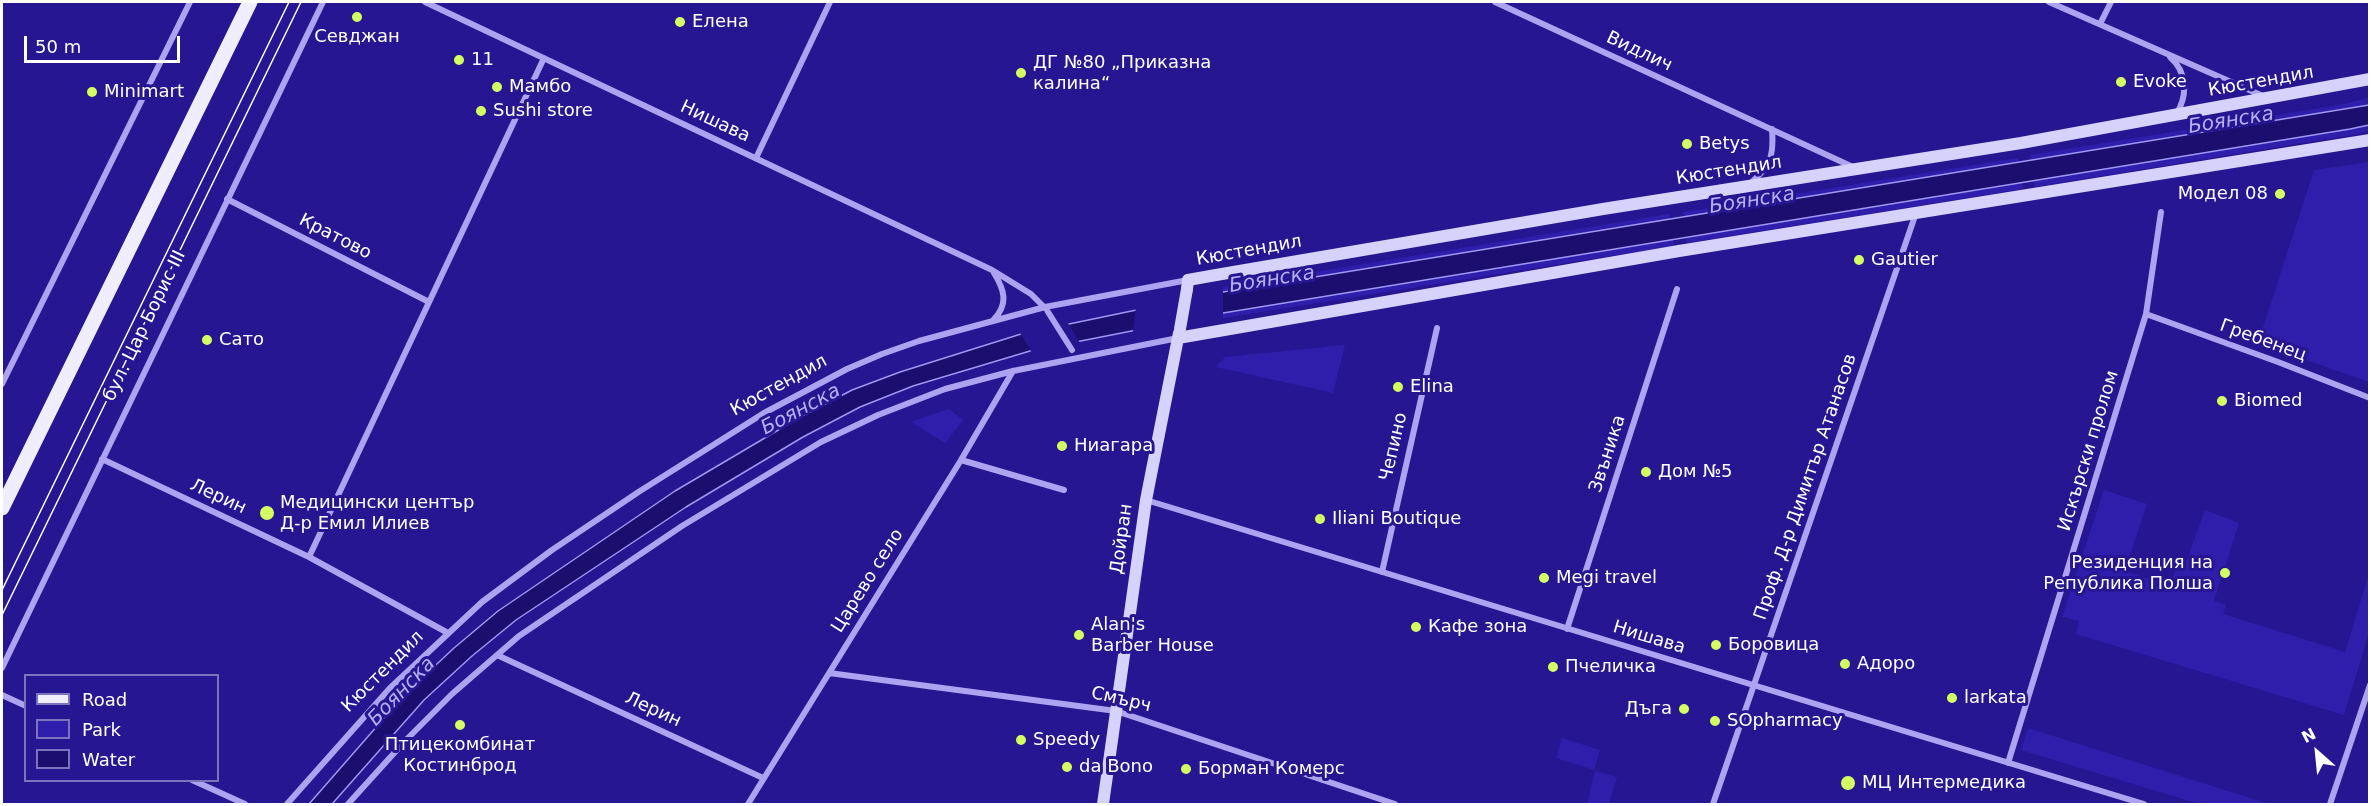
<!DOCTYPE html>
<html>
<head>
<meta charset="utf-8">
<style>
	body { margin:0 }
	#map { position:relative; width:2371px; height:806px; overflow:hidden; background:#271691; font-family:"DejaVu Sans",sans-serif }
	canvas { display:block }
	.frame { position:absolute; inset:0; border:3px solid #fff; pointer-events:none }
	.legend { position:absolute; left:24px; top:674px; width:195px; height:108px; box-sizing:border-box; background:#271691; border:2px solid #7d73bd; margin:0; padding:8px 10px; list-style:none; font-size:18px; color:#fff }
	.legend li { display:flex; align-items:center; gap:12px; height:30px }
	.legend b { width:30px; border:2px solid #7d73bd }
	.north { position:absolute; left:2287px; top:722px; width:60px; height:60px; -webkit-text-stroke:4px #271691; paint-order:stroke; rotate:333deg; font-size:16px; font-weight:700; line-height:24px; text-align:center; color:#fff }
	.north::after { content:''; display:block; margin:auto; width:21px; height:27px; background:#fff; clip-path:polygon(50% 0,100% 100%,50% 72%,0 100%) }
	.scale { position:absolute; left:24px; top:36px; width:156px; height:27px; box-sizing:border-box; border:3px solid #fff; border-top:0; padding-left:8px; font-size:18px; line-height:21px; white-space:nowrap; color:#fff; -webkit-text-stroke:4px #271691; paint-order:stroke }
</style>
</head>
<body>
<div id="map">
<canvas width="2371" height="806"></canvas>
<div class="frame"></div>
<ul class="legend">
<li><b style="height:8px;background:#f0edff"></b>Road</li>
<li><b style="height:16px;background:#2f1eab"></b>Park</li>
<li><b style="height:16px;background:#1c0e6e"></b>Water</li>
</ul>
<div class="north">N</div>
<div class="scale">50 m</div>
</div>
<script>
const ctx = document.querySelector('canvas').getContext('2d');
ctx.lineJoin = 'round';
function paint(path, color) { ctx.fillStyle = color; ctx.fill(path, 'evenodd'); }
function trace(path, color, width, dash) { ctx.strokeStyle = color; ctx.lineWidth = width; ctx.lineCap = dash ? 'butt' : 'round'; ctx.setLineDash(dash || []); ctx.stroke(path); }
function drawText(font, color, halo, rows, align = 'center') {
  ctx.font = font + ' "DejaVu Sans",sans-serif'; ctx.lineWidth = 6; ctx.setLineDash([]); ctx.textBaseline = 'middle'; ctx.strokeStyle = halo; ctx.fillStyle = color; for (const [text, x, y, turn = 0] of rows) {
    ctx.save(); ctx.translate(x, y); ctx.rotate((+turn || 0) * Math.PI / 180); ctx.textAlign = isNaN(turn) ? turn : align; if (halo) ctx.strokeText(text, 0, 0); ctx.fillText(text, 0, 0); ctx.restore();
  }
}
paint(new Path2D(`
	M2369,97V105L2347,110L2031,161L2030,155L2345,104Z
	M2369,125V131L2352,135L2035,187L2034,180Z
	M2018,158L2019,163L1684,217L1683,212Z
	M2369,162H2370L2369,382L2258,343L2314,170Z
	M2022,182L2023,189L1687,243L1686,237Z
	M1669,214L1670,220L1223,292V287Z
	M1673,239L1674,246L1223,318V313Z
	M1345,345L1333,393L1216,367L1225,357Z
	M949,409L963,420L945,443L911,422Z
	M2104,490L2147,504L2125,571L2170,586L2176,569L2183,571L2205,510L2239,523L2214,601L2226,605L2223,614L2345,652L2369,574V633L2344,715L2076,634L2079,621L2062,617Z
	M2028,728L2269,804H2199L2021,750Z
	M1562,738L1600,750L1594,770L1556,758Z
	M1595,771L1617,777L1609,804H1587Z`), '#2f1eab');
const water = new Path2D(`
	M2369,105V125L2350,129L1223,313L1030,351L913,386L860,407L803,437L686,507L516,620L472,656L424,700L332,804H309L406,693L454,648L498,611L675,491L797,419L852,390L900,372L1021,334L1223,292Z`);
paint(water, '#1c0e6e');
trace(water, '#a096f3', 1.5);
paint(new Path2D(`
	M1223,289V316L1133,332L1136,306Z
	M1066,320L1080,343L1032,353L1019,331Z`), '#271691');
trace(new Path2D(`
	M425,2L992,270L1031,294L1046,309
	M1495,2L1853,167
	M2049,2L2263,96
	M2100,24L2111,2
	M2170,57C2187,72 2188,94 2177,113
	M756,158L830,2
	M1751,183C1771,165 1774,156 1772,129
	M227,199L429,302
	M994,273C1004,289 1009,304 994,319
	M2146,314L2278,362L2370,398
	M2,384L190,2
	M102,459L309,557L448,633
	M961,460L1064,490
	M1146,500L2144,804
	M309,557L544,58
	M1382,572L1437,328
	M1567,629L1677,289
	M497,655L763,778
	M2,668L323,2
	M829,673L1116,711L1395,804
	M2,695L26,706
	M2008,763L2146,314L2161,212
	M192,780L245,804
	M287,804L390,688L482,602L552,550L640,491L764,413L847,369L882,354L919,341L1045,307L1188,280
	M348,804L405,741L452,694L519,636L682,526L821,442L878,415L945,389L1013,371L1178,338
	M748,804L961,460L1013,371
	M1713,804L1916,213
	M2330,804L2370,685`), '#ada3f0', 6);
trace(new Path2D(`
	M1187,289L1188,280L1216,275L1603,209L2021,143L2370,79
	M1178,338L1679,251L2370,140
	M1103,804L1146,500L1179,333`), '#d7d2fb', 12);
trace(new Path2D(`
	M2,508L250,2`), '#f0edff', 15);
trace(new Path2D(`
	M2,590L289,2
	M2,615L301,2`), '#fff', 1.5);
trace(new Path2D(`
	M1048,312L1072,350`), '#ada3f0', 6);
trace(new Path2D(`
	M1180,329L1187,289`), '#d7d2fb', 12);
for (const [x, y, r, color] of [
	[357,17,6,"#d3ff63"],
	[680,22,6,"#d3ff63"],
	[459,60,6,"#d3ff63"],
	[1021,73,6,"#d3ff63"],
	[2121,82,6,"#d3ff63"],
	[497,87,6,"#d3ff63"],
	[92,92,6,"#d3ff63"],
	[481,111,6,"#d3ff63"],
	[1687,144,6,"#d3ff63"],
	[2280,194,6,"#d3ff63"],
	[1859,260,6,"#d3ff63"],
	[207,340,6,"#d3ff63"],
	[1398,387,6,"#d3ff63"],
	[2222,401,6,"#d3ff63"],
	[1062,446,6,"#d3ff63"],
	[1646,472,6,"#d3ff63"],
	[267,513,8,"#d3ff63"],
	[1320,519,6,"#d3ff63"],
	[2225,573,6,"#d3ff63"],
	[1544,578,6,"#d3ff63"],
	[1416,627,6,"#d3ff63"],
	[1079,635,6,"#d3ff63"],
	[1716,645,6,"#d3ff63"],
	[1845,664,6,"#d3ff63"],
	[1553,667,6,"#d3ff63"],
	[1952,698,6,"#d3ff63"],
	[1684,709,6,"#d3ff63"],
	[1715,721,6,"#d3ff63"],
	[460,725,6,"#d3ff63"],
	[1021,740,6,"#d3ff63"],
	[1067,767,6,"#d3ff63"],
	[1186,769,6,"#d3ff63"],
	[1848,783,8,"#d3ff63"]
]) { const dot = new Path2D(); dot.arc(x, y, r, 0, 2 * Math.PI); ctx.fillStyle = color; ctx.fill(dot); trace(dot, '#271691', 2); }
drawText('18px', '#fff', '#271691', [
	["Елена",692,22],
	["Севджан",357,37,"center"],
	["11",471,60],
	["ДГ №80 „Приказна",1033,63],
	["калина“",1033,84],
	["Evoke",2133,82],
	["Мамбо",509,87],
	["Minimart",104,92],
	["Sushi store",493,111],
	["Betys",1699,144],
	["Модел 08",2268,194,"right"],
	["Gautier",1871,260],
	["Сато",219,340],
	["Elina",1410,387],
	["Biomed",2234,401],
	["Ниагара",1074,446],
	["Дом №5",1658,472],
	["Медицински център",280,503],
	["Д-р Емил Илиев",280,524],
	["Iliani Boutique",1332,519],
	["Резиденция на",2213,563,"right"],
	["Република Полша",2213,584,"right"],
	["Megi travel",1556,578],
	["Alan's",1091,625],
	["Barber House",1091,646],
	["Кафе зона",1428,627],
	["Боровица",1728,645],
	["Адоро",1857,664],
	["Пчеличка",1565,667],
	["larkata",1964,698],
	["Дъга",1672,709,"right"],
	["SOpharmacy",1727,721],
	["Speedy",1033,740],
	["Птицекомбинат",460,745,"center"],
	["Костинброд",460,766,"center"],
	["da Bono",1079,767],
	["Борман Комерс",1198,769],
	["МЦ Интермедика",1862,783]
], 'left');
drawText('18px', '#fff', '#271691', [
	["Видлич",1639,52,25],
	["Кюстендил",2261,82,-10],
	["Нишава",715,122,25],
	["Кюстендил",1729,171,-9],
	["Кратово",335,237,27],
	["Кюстендил",1249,251,-10],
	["бул. Цар Борис III",145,326,-64],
	["Гребенец",2263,341,20],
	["Кюстендил",779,386,-29],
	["Чепино",1394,447,-77],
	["Искърски пролом",2089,451,-73],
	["Звъника",1608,454,-72],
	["Проф. Д-р Димитър Атанасов",1806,487,-71],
	["Лерин",218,497,25],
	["Дойран",1122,539,-82],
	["Царево село",868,581,-58],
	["Нишава",1649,638,17],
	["Кюстендил",383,672,-45],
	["Смърч",1121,700,13],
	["Лерин",653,710,25]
]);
drawText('italic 20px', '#b8aff7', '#271691', [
	["Боянска",2231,121,-9],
	["Боянска",1752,201,-9],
	["Боянска",1272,280,-9],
	["Боянска",801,410,-28],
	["Боянска",402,692,-46]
]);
</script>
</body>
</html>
